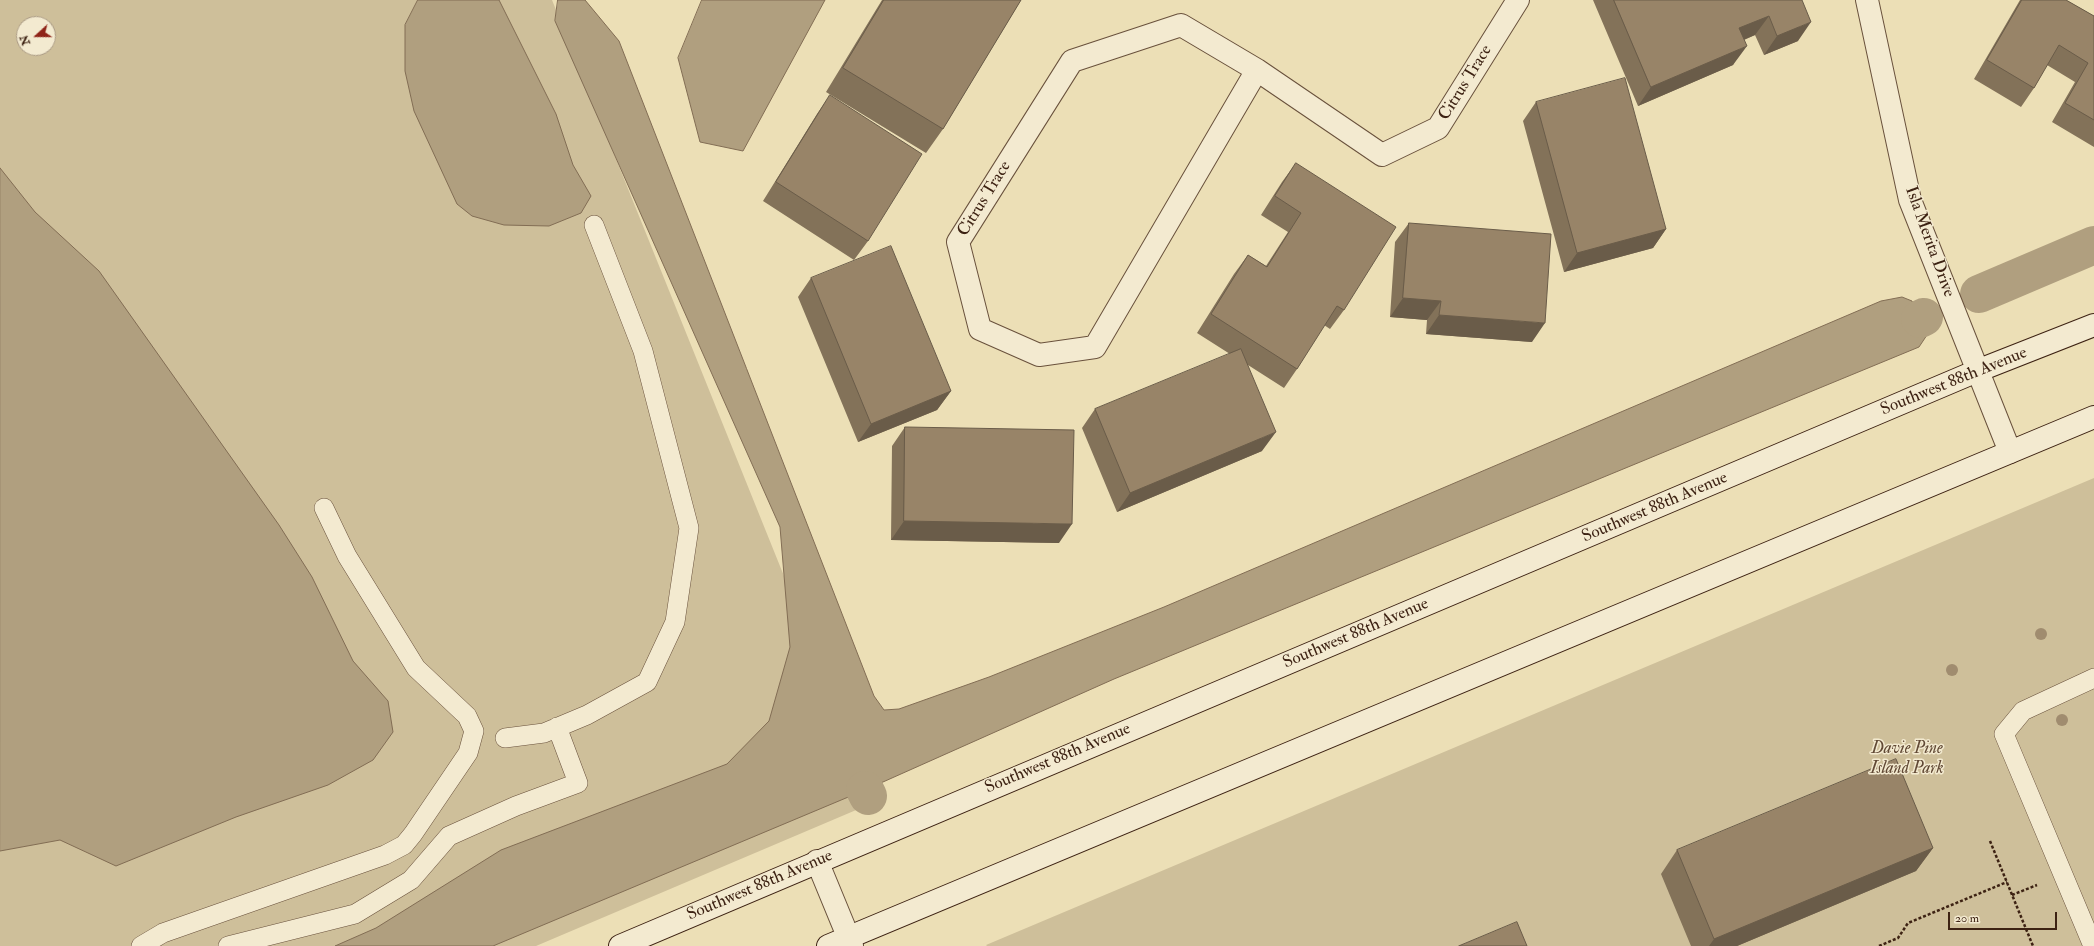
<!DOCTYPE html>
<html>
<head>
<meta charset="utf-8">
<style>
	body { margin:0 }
	#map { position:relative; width:2094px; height:946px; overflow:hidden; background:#ecdfb6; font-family:"IM FELL Double Pica",serif }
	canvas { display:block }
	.north { position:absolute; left:16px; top:16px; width:40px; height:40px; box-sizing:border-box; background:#f3ead0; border:1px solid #aa9a84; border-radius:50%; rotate:249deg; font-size:11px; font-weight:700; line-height:16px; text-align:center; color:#3d2213 }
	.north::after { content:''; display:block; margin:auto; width:14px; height:18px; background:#8f2418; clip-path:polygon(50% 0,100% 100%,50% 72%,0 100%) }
	.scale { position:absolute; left:1948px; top:912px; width:109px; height:18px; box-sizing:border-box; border:2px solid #3d2213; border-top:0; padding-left:5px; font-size:12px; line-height:14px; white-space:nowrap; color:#3d2213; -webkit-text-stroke:3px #f3ead0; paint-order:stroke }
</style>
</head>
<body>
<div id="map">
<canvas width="2094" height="946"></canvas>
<div class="north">N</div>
<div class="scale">20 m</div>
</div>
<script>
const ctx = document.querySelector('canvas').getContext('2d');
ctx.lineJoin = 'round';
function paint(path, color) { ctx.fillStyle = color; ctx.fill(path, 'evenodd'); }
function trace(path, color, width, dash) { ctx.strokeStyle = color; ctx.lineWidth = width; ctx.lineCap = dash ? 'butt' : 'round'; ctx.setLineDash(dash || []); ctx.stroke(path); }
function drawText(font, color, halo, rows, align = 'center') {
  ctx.font = font + ' "IM FELL Double Pica",serif'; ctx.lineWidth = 3; ctx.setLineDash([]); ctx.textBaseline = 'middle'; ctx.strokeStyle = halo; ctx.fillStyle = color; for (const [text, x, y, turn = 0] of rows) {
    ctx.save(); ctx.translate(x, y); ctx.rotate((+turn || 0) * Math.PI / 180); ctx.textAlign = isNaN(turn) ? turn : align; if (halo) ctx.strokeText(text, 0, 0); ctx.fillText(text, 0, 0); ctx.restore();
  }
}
paint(new Path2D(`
	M0,0H552L875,802L536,946H0ZM24,24H48V48H24Z
	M2094,478V946H987L986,945Z`), '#cebf9a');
const water = new Path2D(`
	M418,0H499L556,114L573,165L591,196L581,213L549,226L504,225L472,216L457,204L414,111L405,71V25Z
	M558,0H585L619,41L874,696L884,710L899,709L989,677L1164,607L1881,301L1902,297L1912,301L1927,335L1919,347L1114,679L865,790L493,946H335L376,928L501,850L727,764L769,721L790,647L780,527L555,21Z
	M702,0H825L743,151L700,142L678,58Z
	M0,168L35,212L99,271L279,525L312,577L353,661L388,701L393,732L373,760L328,785L236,817L116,866L60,840L0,851Z`);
paint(water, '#b09f7f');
trace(water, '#826d54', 1);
trace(new Path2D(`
	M1979,294L2094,245
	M1920,319L1924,317
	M865,790L868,796`), '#b09f7f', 38);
const lane = new Path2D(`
	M505,738L544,733L587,715L647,682L675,622L689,528L643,351L594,225
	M141,946L163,933L385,855L404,845L413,834L468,753L474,731L467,716L416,668L347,556L324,508
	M228,946L355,914L411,880L449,836L516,806L578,783L557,727
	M2093,946L2004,734L2023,711L2094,678`);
const street = new Path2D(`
	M1867,0L1910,200L2010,452
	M1181,25L1257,70L1095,347L1039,355L980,329L958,242L1072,61Z
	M1257,70L1382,155L1438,128L1518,0
	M817,861L852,946`);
const secondary = new Path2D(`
	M620,946L1977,371L2094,325
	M828,946L2094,417`);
trace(lane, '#69513c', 20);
trace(street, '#69513c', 24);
trace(secondary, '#3d2213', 24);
trace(new Path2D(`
	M1990,841L2033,946
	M2012,895L2037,885
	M1879,946L1898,938L1908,923L2007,882`), '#3d2213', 2.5, [3, 2]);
trace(lane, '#f3ead0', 19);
trace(street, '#f3ead0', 22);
trace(secondary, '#f3ead0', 22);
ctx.fillStyle = '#a08c6f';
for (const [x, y] of [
	[2041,634],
	[1952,670],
	[2062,720]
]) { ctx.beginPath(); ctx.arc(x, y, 6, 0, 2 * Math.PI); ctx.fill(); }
paint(new Path2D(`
	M882,0H1021L943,129L926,153L826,92Z
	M1593,0H1802L1798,41L1764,55L1755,35L1744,40L1733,65L1638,106Z
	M2020,0H2066L2094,16V147L2052,122L2075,82L2047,65L2034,88L2021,107L1974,79Z
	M830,95L868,241L854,260L763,201L817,114Z
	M1536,102L1666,229L1653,248L1564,272L1523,121Z
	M1296,163L1344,310L1330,329L1324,325L1297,369L1284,388L1248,365L1262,451L1117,512L1082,428L1095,409L1230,354L1197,333L1234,274L1248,255L1266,266L1288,232L1261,215L1282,182Z
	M1409,223L1532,342L1426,334L1427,320L1390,317L1395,242Z
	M811,278L951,391L937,410L858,442L798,297Z
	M905,427L1059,543L891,540L892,446Z
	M1933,848L1916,871L1737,946H1691L1661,874L1677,850Z`), '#837259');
paint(new Path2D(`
	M1769,16L1755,35L1726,47L1739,28Z
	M1811,22L1798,41L1764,55L1777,36Z
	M1747,46L1733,65L1638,106L1651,87Z
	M1666,229L1653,248L1564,272L1577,253Z
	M1403,298L1441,301L1427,320L1390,317Z
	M1439,315L1545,323L1532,342L1426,334Z
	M951,391L937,410L858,442L871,424Z
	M1276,432L1262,451L1117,512L1130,493Z
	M904,521L1072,524L1059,543L891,540Z
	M1933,848L1916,871L1737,946H1709L1714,939Z`), '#6a5c49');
const building = new Path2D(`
	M884,0H1021L943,129L843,68Z
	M1614,0H1802L1811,22L1777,36L1769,16L1739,28L1747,46L1651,87Z
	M2022,0H2066L2094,16V120L2065,103L2088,63L2059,45L2034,88L1987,60Z
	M1625,78L1666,229L1577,253L1536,102Z
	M830,95L922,154L868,241L776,182Z
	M1296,163L1396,227L1344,310L1337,306L1297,369L1211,314L1248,255L1267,267L1301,213L1275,196Z
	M1409,223L1551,234L1545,323L1439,315L1441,301L1403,298Z
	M891,246L951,391L871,424L811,278Z
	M1241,349L1276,432L1130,493L1095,409Z
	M905,427L1074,430L1072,524L904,521Z
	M1896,759L1933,848L1714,939L1677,850Z
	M1517,922L1527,946H1459Z`);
paint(building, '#988468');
trace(building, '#6a5c49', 1);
drawText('17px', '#3d2213', '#f3ead0', [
	["Citrus Trace",1466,83,-58],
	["Citrus Trace",985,199,-58],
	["Isla Merita Drive",1929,242,70],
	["Southwest 88th Avenue",1954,382,-22],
	["Southwest 88th Avenue",1655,508,-23],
	["Southwest 88th Avenue",1356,634,-23],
	["Southwest 88th Avenue",1058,759,-23],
	["Southwest 88th Avenue",760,886,-23]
]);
drawText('italic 17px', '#614935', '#f3ead0', [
	["Davie Pine",1907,749],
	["Island Park",1907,769]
]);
</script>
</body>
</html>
